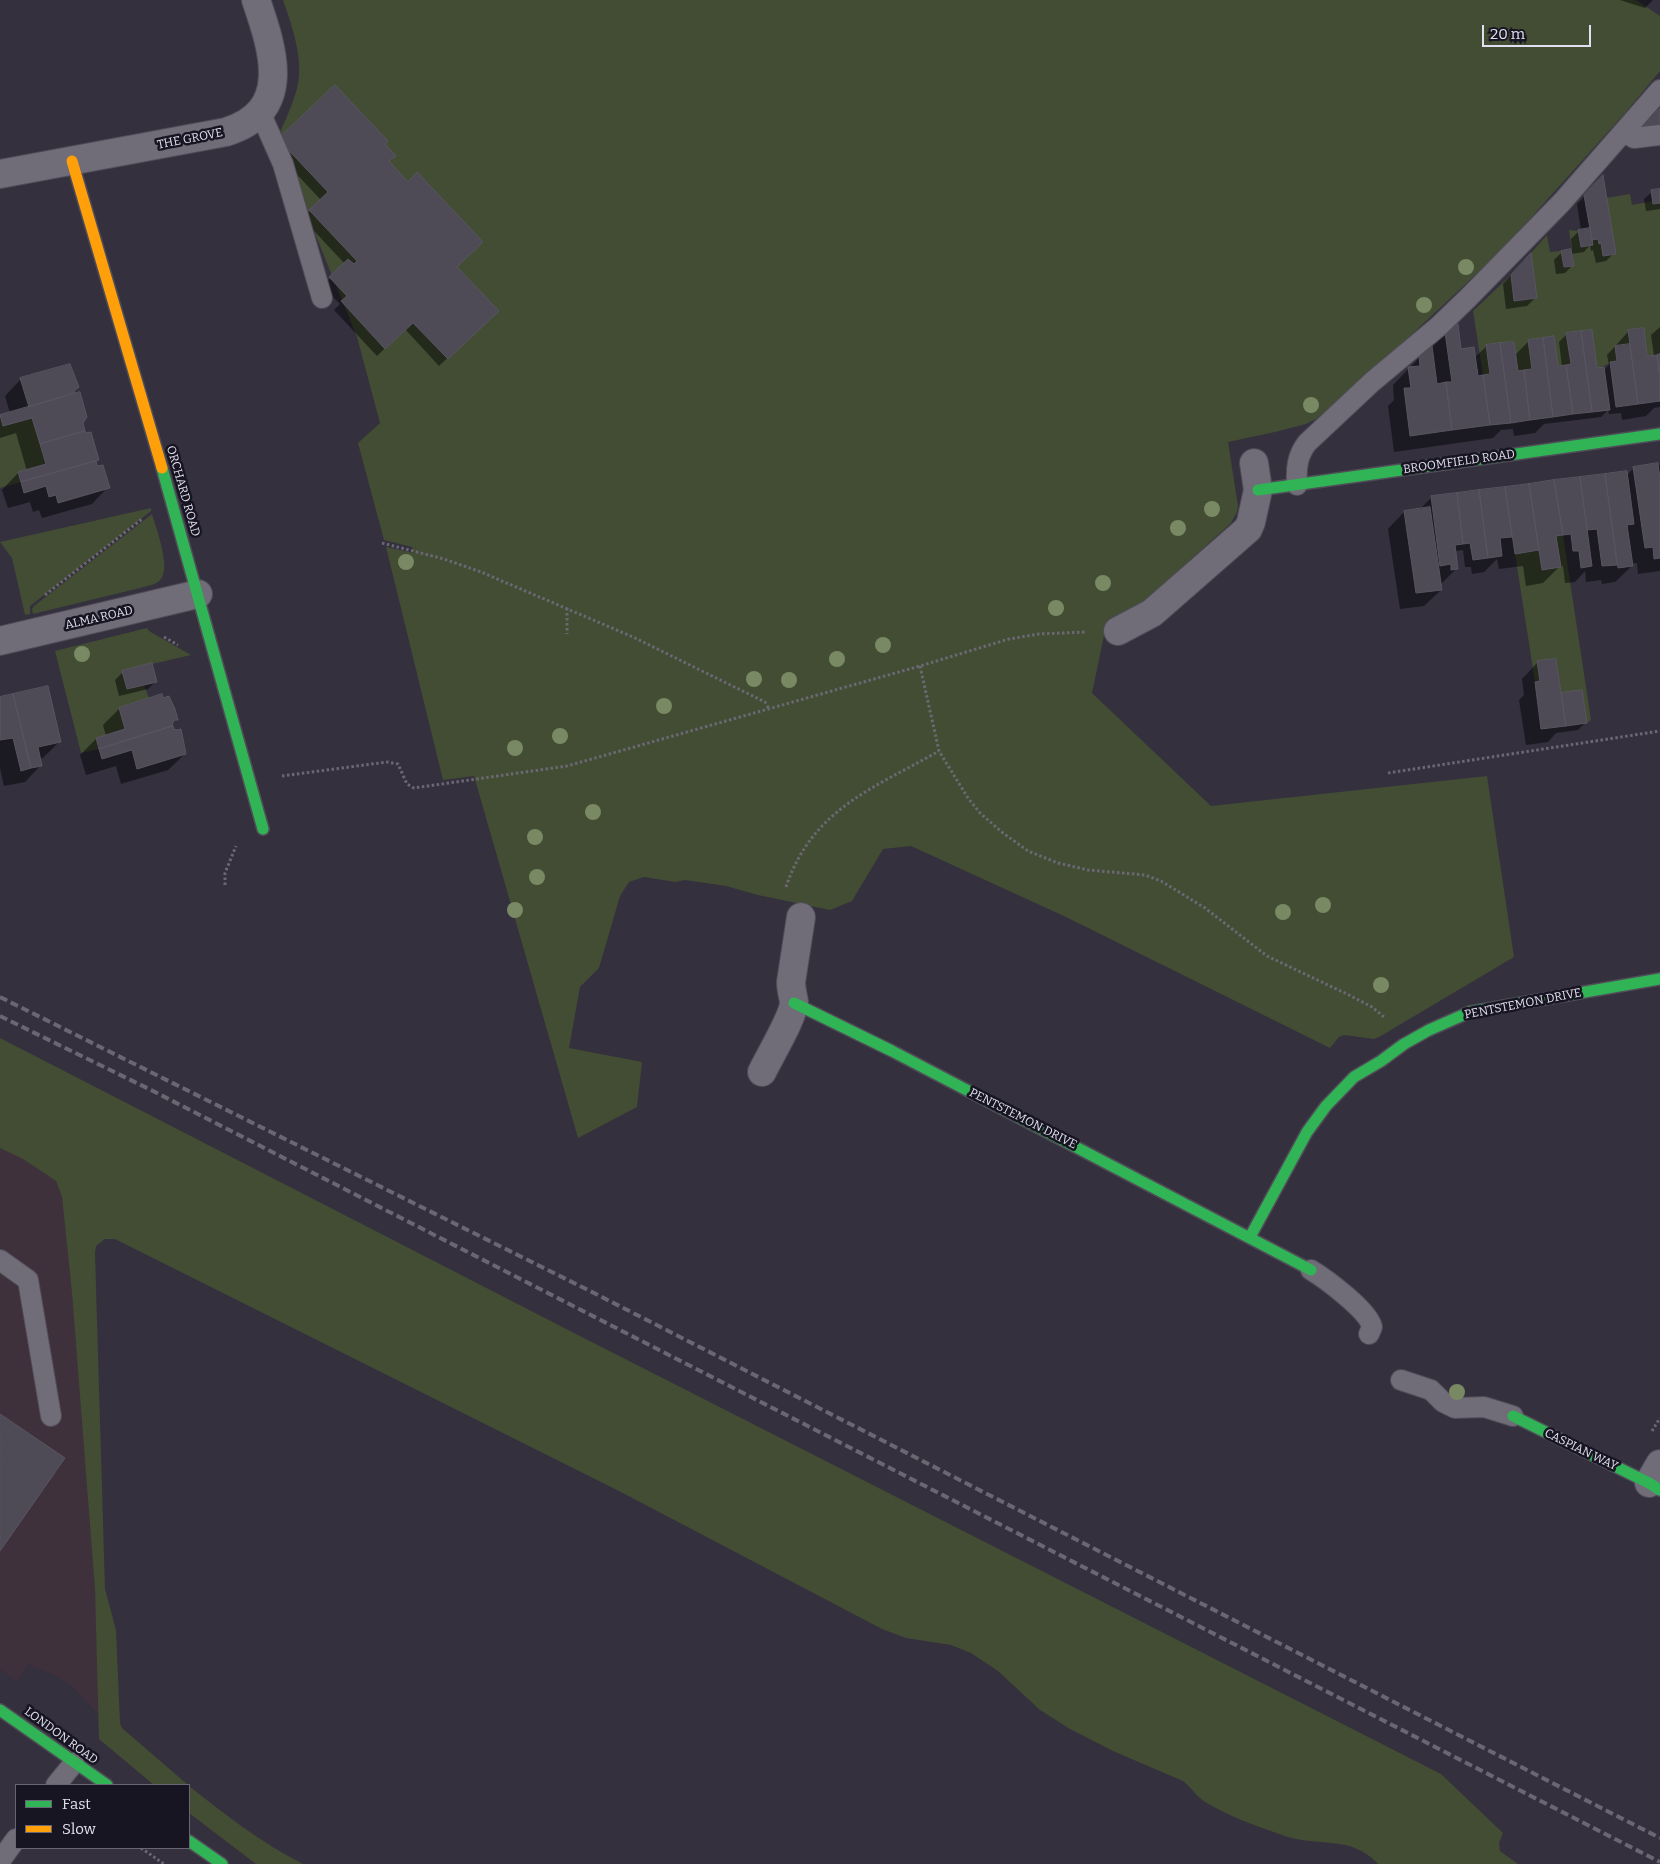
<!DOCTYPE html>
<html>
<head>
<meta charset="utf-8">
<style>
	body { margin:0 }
	#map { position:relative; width:1660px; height:1864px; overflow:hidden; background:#34303e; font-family:Bitter,serif }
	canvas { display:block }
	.legend { position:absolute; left:15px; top:1784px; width:175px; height:65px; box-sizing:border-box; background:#171521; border:1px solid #686674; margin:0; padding:6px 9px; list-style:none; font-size:15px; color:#e2dff0 }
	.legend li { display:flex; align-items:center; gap:10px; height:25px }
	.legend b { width:25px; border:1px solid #686674 }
	.scale { position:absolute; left:1482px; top:25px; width:109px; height:22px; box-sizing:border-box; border:2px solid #e2dff0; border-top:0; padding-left:6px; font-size:15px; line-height:18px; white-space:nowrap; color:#e2dff0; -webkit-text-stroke:4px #171521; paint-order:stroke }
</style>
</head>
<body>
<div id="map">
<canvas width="1660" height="1864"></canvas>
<ul class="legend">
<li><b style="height:6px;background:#30b455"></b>Fast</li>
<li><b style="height:6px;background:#ff9f0a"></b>Slow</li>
</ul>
<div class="scale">20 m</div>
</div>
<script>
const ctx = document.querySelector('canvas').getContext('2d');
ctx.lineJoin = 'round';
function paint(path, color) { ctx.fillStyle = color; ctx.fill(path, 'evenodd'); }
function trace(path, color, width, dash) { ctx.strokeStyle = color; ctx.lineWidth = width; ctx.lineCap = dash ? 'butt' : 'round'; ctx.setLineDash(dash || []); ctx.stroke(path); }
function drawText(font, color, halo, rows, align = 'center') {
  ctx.font = font + ' Bitter,serif'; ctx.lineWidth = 5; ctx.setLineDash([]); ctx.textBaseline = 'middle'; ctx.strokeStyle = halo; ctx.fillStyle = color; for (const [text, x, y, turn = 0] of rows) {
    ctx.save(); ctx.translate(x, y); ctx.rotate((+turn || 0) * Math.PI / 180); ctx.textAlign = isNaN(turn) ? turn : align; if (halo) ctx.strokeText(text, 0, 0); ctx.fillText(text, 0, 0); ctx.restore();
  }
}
paint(new Path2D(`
	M0,1148L23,1159L56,1181L62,1197L72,1293L95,1590L99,1715L71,1685L58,1677L29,1664L17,1681L0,1669Z`), '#3f313b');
paint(new Path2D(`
	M283,0H1636L1660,16V71L1625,113L1501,251L1348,394L1316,419L1306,424L1275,432L1228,442L1238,506L1237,512L1231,523L1119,624L1106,626L1092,693L1211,806L1487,776L1514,957L1379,1037L1374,1039L1344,1035L1339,1037L1330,1048L1066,917L911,846L883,849L852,901L830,910L758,895L726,886L685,880L675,882L644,877L629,882L620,896L599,968L580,987L569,1048L642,1062L637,1107L578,1138L474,776L443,780L386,547L414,553L412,547L384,540L358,443L380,423L357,337L277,140C284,122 294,103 298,84C303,57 292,26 283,0Z
	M1660,189V354L1647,356L1643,328L1628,330L1630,344L1615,346L1617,361C1609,362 1605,367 1597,368L1591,330L1566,333L1571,364L1558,366L1554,337L1528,340L1532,369L1518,371L1514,342L1486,345L1490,374L1483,375L1473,311L1511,275L1514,301L1536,298L1531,253L1547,235L1550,252L1561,251L1564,267L1574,265L1569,230L1578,231L1581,247L1593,245L1592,240L1598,239L1599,244L1601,243L1603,256L1615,254L1606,198L1630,194L1632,205L1653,201Z
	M0,416L3,426L32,418L46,464L18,472L21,482L0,488Z
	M151,508V511L30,606V614L25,615L12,558L0,542Z
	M152,514C156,528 171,567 161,579C156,585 147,586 140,588L33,614L32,609L34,606Z
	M1563,535L1591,720L1587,723L1566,726L1556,659L1538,661L1540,681L1535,682L1515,554L1539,550L1542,570L1556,536Z
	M147,628L149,631L191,655L122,671L127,689L144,685L149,698L119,708L125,729L96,738L99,749L81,753L55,651Z
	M0,1038L576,1334L1441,1774L1503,1833L1499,1843L1500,1851L1518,1864H1378C1351,1834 1317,1848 1282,1835C1256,1826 1228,1816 1205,1802C1196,1796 1191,1787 1183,1781L1113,1751L1070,1729L1040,1710L998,1671L971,1653L951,1645L906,1638L882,1629L619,1491L115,1239H105L96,1246L95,1253L105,1589L116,1630L120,1723L122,1728L188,1785H154L99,1739L95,1590L72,1293L62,1197L56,1181L23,1159L0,1148Z
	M189,1786C227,1816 260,1842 303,1864H256L189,1813Z`), '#424d33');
paint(new Path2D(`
	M1620,0H1653L1645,8Z
	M383,144L388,162L489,318L439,366L405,329L377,356L334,310L340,304L322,286L345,264L302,218L321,200L271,147Z
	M1602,178L1614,253L1606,261L1596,263L1593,250L1591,251L1590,245L1584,252L1571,254L1573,265L1565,273L1556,274L1554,260L1562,252L1572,250L1571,239L1579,231H1581L1577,204Z
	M1660,190V209L1646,211L1644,199L1652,192Z
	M1523,262L1535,298L1527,306L1506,309L1503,284Z
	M1660,327V407L1654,408L1646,416L1622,420L1621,413L1609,414L1608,410L1601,417L1544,424L1535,433L1514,436L1513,429L1501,430L1493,438L1394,452L1388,406L1394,400L1393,385L1420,357L1429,350L1446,333L1460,350L1474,358L1487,346L1515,355L1528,342L1556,367H1562L1559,342L1567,334L1596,370H1604L1609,365L1607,355L1629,331L1646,357L1654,356L1651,335Z
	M21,379L73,392L85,435L98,459L95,462L108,487L92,504L42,518L39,510L33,512L30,502L8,508L2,490L18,473L27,471L16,433L0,438V417L10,413L5,396Z
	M1660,465V571L1638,574L1637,563L1631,564L1632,566L1615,582L1602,584L1601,580L1586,582L1585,571L1575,582L1565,583L1563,566L1559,567L1543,583L1526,586L1523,566L1499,569L1497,559L1484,572L1472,574L1471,567H1465L1463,550L1455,551L1457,568L1440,585L1441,590L1424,606L1400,609L1388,529L1404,512L1419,510L1432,497L1626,473V476L1634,468Z
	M1538,662L1560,696L1586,722L1578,730L1556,733L1548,742L1526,745L1519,700L1524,695L1522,679Z
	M123,672L156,681L148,689L119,696L115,680Z
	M0,698L60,741L43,758L39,759L41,765L25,782L4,786L0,768Z
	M162,699L177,719L171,725L185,754L168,770L121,784L116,766L86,775L80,755L96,739L106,736L103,725L119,709Z`), '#0007');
const building = new Path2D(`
	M335,85L388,141L385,144L396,156L389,161L408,182L417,172L483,242L457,267L499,311L448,359L413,323L385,349L341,301L347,296L329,277L348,259L354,264L357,261L309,210L328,192L278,139Z
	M1660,108V125L1644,126Z
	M1603,175L1616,254L1603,256L1601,243L1599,244L1598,239L1592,240L1584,195Z
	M1660,189V203L1653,204L1651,190Z
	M1590,228L1593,245L1581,247L1578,230Z
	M1571,249L1574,266L1564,267L1561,251Z
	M1531,253L1537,298L1514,301L1511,275Z
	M1458,324L1461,349L1474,347L1478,376L1483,375L1490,425L1452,430L1446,382H1452L1445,332Z
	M1644,328L1647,356L1657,355L1660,378V401L1638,404L1628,330Z
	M1592,330L1597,368L1604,367L1610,410L1592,412L1581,331Z
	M1581,331L1592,412L1573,414L1566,365L1571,364L1566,333Z
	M1554,336L1558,366L1566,365L1573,414L1553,417L1543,338Z
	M1543,338L1553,417L1530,420L1524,370L1532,369L1528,340Z
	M1514,342L1518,371L1524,370L1530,420L1511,423L1500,343Z
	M1500,343L1511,423L1490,425L1483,375L1490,374L1486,345Z
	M1630,344L1638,404L1616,407L1610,362L1617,361L1615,346Z
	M1432,346L1437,384L1446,382L1452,430L1410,436L1404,388H1411L1408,367L1420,366L1419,356Z
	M1660,354V378L1657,355Z
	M70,364L79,387L74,391L75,393L29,407L20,378Z
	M80,392L87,417L83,423L85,431L40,444L32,418L3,426L0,415Z
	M85,431L86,433L91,432L99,460L21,482L18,472L46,464L40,444Z
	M96,461L97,466L103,465L110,488L58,503L56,495L49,497L46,486L24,493L21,482Z
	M1658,463L1660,479V558L1654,559L1653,547L1645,548L1633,467Z
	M1627,471L1634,524L1627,525L1633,566L1618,568L1605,474Z
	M1605,474L1617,565L1602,566L1597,529L1587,530L1580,477Z
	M1580,477L1592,566L1581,568L1579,551H1573L1571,534L1563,535L1554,480Z
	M1554,480L1563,535L1556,536L1561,567L1542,570L1529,484Z
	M1529,484L1539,550L1515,554L1505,487Z
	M1505,487L1512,537L1500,538L1502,556L1488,558L1479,490Z
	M1479,490L1488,558L1473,560L1470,543L1463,544L1457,493Z
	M1457,493L1463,544L1455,545L1458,569L1451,570V564L1440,566L1431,496Z
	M1430,507L1442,590L1416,593L1404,511Z
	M1556,659L1566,726L1541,729L1535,682L1540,681L1537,661Z
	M152,663L157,682L127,689L122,671Z
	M48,686L61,742L38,747L42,766L31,768L13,694Z
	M1582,690L1587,723L1566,726L1561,693Z
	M13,694L31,768L21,771L13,738L0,740V697Z
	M162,694L163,698L169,696L175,709L178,720H175L172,724L173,726L99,749L96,738L125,729L119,708Z
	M173,726L174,729L177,730L181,729L186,754L137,769L132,750L102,759L99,749Z
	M0,1414L65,1458L0,1551Z`);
paint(building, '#4e4b56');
trace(building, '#585561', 1);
const lane = new Path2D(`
	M260,112L283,164L322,298
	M1624,132L1634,138L1660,135
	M1297,485C1296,469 1297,456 1307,443L1372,382L1439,326L1469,297L1562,202L1660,90
	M0,1260L28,1280L51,1416
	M1311,1270C1326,1279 1369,1311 1372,1327L1369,1334
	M1401,1380L1431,1390L1443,1402L1455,1408L1484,1407L1513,1416
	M56,1785L74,1763
	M0,1861L16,1839`);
const street = new Path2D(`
	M0,174L226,132C294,111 273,50 256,0
	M1118,631L1152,613L1248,529L1251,522L1258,490L1254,463
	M0,641L198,594
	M762,1072C769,1057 794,1016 794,1002C793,995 791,990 791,982L801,917
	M1649,1483L1660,1464`);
const fast = new Path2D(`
	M162,468L263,829
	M1258,490L1660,434
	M794,1003L892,1051L1311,1270
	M1250,1237L1307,1132L1326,1106L1354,1077L1381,1061L1404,1044L1429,1030L1470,1012L1660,979
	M1513,1416L1649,1483L1660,1490
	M0,1710L107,1785
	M189,1841L222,1864`);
const slow = new Path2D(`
	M72,161L162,468`);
trace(lane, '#504d59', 22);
trace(street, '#504d59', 30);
trace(fast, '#504d59', 14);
trace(slow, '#504d59', 14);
trace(new Path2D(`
	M382,543L444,559L481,572L633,637L765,702L769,709
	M45,595L142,519
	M567,608V634
	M164,637L178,645
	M920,666L939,751L968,798L980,813L1003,833L1028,851L1058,863L1088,870L1145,875L1161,881L1205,908L1267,956L1349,995L1372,1007L1384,1017
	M1388,773L1660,731
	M282,776L387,762L398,764L407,784L414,788L567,766L920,666L1009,639L1039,634L1085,632
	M225,885V873L236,846
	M786,887C812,809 874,788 939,751
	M1652,1431L1660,1418
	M141,1848L164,1864`), '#6b6874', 3, [2.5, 2.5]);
trace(lane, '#706c78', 20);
trace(street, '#706c78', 28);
trace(fast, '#30b455', 11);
trace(slow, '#ff9f0a', 11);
trace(new Path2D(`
	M0,997L596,1294L1660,1838
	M0,1016L151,1090L1660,1862`), '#6a6773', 4, [8, 4]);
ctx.fillStyle = '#798963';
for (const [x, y] of [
	[1466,267],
	[1424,305],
	[1311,405],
	[1212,509],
	[1178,528],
	[406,562],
	[1103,583],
	[1056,608],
	[883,645],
	[82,654],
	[837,659],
	[754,679],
	[789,680],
	[664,706],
	[560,736],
	[515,748],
	[593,812],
	[535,837],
	[537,877],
	[1323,905],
	[515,910],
	[1283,912],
	[1381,985],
	[1457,1392]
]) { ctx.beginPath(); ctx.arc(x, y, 8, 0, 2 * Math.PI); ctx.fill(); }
drawText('12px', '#e2dff0', '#171521', [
	["THE GROVE",190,139,-11],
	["BROOMFIELD ROAD",1459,462,-8],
	["ORCHARD ROAD",183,491,74],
	["ALMA ROAD",99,618,-13],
	["PENTSTEMON DRIVE",1523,1004,-11],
	["PENTSTEMON DRIVE",1023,1119,27],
	["CASPIAN WAY",1581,1450,26],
	["LONDON ROAD",61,1736,36]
]);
</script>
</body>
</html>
